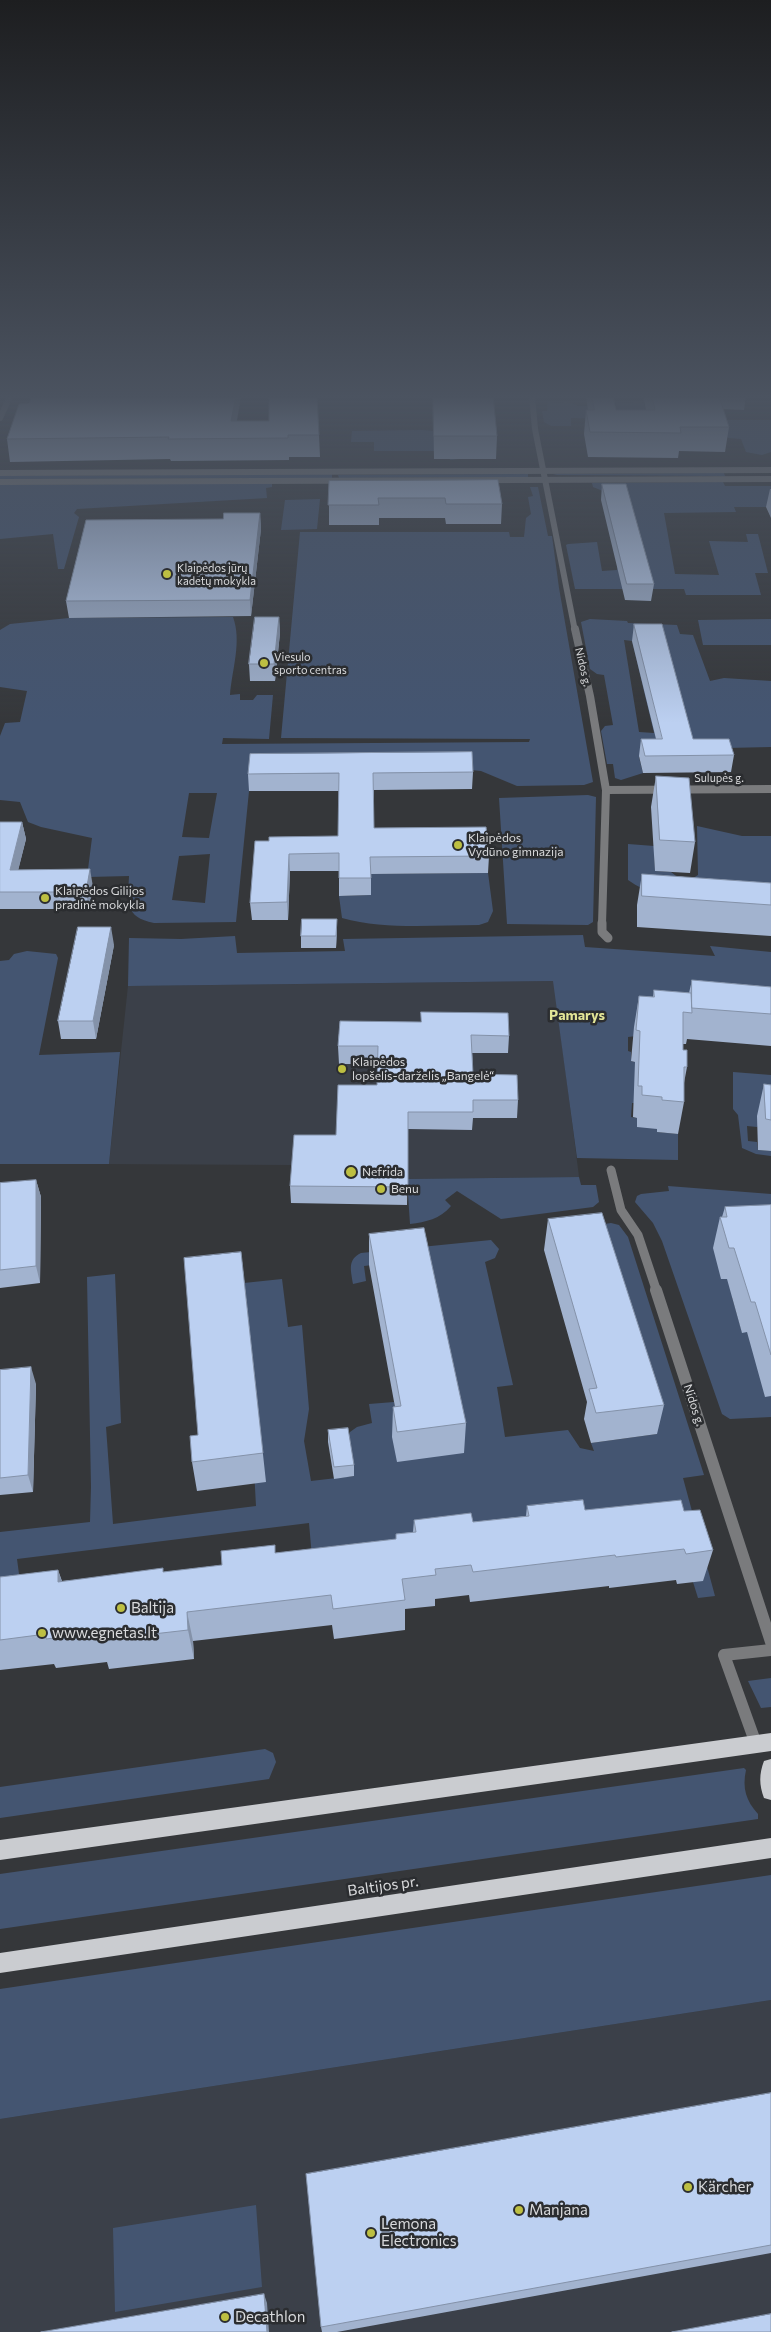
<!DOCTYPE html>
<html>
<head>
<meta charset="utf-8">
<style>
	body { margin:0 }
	canvas { display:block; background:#35373a }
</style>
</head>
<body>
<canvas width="771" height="2332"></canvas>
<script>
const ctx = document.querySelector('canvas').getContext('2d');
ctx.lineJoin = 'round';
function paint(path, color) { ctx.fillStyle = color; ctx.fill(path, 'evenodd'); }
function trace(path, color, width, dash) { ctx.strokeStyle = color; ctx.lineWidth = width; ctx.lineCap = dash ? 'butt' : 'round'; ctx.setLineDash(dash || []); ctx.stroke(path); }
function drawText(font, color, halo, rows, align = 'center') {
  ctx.font = font + ' Commissioner,sans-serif'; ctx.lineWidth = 5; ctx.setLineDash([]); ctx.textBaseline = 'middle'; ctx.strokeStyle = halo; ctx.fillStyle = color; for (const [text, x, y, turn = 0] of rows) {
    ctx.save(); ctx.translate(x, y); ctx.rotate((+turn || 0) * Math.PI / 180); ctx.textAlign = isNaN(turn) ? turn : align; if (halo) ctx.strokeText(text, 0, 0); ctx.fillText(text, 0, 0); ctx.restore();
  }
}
paint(new Path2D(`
	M554,981L579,1177L407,1179L294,1165L109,1164L128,986Z
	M771,2000V2332H0V2119Z`), '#3b4049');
paint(new Path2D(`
	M548,402L573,403L577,406H616L615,402L644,403L648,416L612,419L571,418V426H551L544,422L542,411H547Z
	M714,420H771V452L762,455L746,452L741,439L728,438Z
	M421,430L449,432L460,459L450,460L449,451H374V442H351L352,431Z
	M724,473L725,476L553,475L557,474Z
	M332,474V478L0,479V476Z
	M528,474V477L339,478L338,475Z
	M723,482L725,486H771V507H734L736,512L664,513L675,574L719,575L709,541L748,542L746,534H758L768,573H755L761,595H686L684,589H575L566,545L568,544L597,542L602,571L617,570L625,500L593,487L592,483Z
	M272,483V487L266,488L267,498L77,509L74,513L79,517L64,569H58L53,534L0,539V485Z
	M530,487H538L548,536H552L559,588L593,782L584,785L517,786L481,771L471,770L249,791L236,922L154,923C124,917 128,902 129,876L87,877L92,838L41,827L28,822L20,802L0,800V736L5,723L20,722L27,691L0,687V630L10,624L69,618L233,617C242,642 232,669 230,695L240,694V700H253L257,695H273L269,739L223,738L222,744L529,742L530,739L281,738L300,532H509L510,537H524L526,518L531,514L528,497L533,496ZM189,793H217L209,838L182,837ZM210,854L205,903L172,900L179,856Z
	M320,499L317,529L281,530L285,500Z
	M590,619L627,621L628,623L677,625L680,634L693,635L710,681L724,678L771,681V747L726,748L639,757L643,773L621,780L615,778L613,764H607L601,731L605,726L613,725L604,675L597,674L590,669L581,622ZM624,640L632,641L654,733L639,732Z
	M771,619V645H703L698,620Z
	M588,795L596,797L593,922L588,925L507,924L499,798Z
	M697,826L742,836H771V910C727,905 665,907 628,880V844L654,846L655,871L671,872L685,883L698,875Z
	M488,873L493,911L488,922L479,925C434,925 385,930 342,918L339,896L371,895L370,874Z
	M583,935L585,947L715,956L710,946L771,952V1019L686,1012V1030L628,1037V1051L631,1052V1061L635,1062L639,1103H632L631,1117L637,1118L657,1129V1132L678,1134V1160L577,1158L553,981L128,986L129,938L181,939L235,936L237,953L345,951L343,939Z
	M27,951L56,954L58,958L39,1055L120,1052L109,1164H0V961L9,960L14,954Z
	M733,1072L771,1075V1117L757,1127L747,1126L748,1141L757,1142L758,1150L771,1151V1156L756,1154L742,1148L738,1115L733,1109Z
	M579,1177L581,1185H596L599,1202L593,1207L501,1219L457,1191L445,1200L451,1206C440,1219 426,1222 410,1224L407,1179Z
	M668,1186L771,1194V1229L739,1278L732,1297L742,1332H753L765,1396H771V1417L730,1419L722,1414L662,1241L653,1223L635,1202L637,1196L641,1194L669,1191Z
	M611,1223L619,1225L628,1237L704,1475L683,1478L715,1596L698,1598L693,1582L692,1541L314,1580L309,1523L17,1559L19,1574L0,1597V1532L90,1522L91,1487L87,1277L115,1274L121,1423L106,1427L113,1524L256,1506L244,1283L282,1279L288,1327L302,1325L309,1409L304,1441L311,1481L354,1476L348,1439L350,1432L357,1427L372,1423L369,1404L394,1402L396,1412L423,1259L364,1266L366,1281L353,1284C351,1270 347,1260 361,1253L491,1240L499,1249L495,1258L485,1262L513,1385L497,1387L505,1437L568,1430L580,1448L594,1451L591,1443L657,1434L598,1225Z
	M771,1678V1707L761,1708L748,1681Z
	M265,1749L273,1753L276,1762L269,1779L0,1818V1787Z
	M744,1768L746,1770C742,1788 746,1801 758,1814V1819L0,1929V1874Z
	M771,1875V2000L0,2119V1989Z
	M256,2205L262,2287L115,2312L113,2228Z`), '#445571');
trace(new Path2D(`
	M532,396L535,429L575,631`), '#7a7b7d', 6);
trace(new Path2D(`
	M575,629L590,696L606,790L602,924
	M606,790L771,789`), '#7a7b7d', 8);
trace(new Path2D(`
	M602,923V932L608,938
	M611,1170L621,1210L638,1235L657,1292`), '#7a7b7d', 9);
trace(new Path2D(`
	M656,1290L771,1642
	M756,1744L724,1655L771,1650`), '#7a7b7d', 12);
trace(new Path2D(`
	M0,418L10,396
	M0,473L771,470
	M0,482L771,479`), '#7a7b7d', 6);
paint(new Path2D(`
	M771,1733V1751L0,1860V1840Z
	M771,1759V1800L764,1798C759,1785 759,1774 764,1761Z
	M771,1838V1858L0,1973V1953Z`), '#caccd0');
paint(new Path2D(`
	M433,396L497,436L496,459H434Z
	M586,396H613L616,410H646L643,396H746L744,410L723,409L729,427L725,452L679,451L678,458L588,457L584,434L586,410H588Z
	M237,421L319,435L320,457H289V460L171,461L170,459L10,462L7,439Z
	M329,481L502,504L501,524H446L445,518H379V525H329Z
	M602,484L654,584L651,601L625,600L601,500Z
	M770,489H771V518L766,507Z
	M260,513L261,529L251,616L69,618L66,601L223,519Z
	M279,617L280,633L275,681H250L249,664Z
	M634,624L693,739L734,755L731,772L643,773L639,756L641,739H656L632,641Z
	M473,772L472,789L374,790V828L489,856L488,873L371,874V895L339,896V871H290L288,920H252L250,903L269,841L338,836L339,791H249L248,774Z
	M656,776L695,842L690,873L655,871L651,807Z
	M0,822H22L26,839L18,870L93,887L89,909H0Z
	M642,874L771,883V936L637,927V905Z
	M337,919V931L336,948H301V936Z
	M114,945L96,1039H61L58,1021Z
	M692,980L771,987V1046L687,1039L686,1044H683V1050L687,1067L684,1083V1102L678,1134L657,1132V1129L637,1127V1118L633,1117L635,1062L631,1061L634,1027L639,996L653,997L654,990L689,993Z
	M340,1021L509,1036L508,1053H472L473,1074L518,1100L517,1118H473L472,1130L408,1129L407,1205L291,1203L290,1186L336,1135L377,1085V1064H339L338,1046Z
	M764,1084L771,1085V1151L758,1150L757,1116Z
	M36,1180L41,1197L40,1283L0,1288V1183Z
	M771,1205V1396L765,1397L747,1332L742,1333L727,1279H721L713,1248L720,1217H722L725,1207Z
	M548,1219L664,1405L657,1434L591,1443L584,1419L587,1402L544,1250Z
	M369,1234L466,1423L464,1453L397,1462L392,1437L393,1407H395L369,1265Z
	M241,1252L266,1482L197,1491L192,1462Z
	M0,1370L36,1384L33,1492L0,1495Z
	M328,1430L354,1465V1476L334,1479L328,1442Z
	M527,1506L585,1510L684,1511L713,1550L703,1581L677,1584L676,1580L609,1588V1586L470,1602L469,1595L435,1599V1606L405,1609V1630L334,1639L332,1625L193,1641L194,1659L109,1669L107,1662L56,1668L54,1664L0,1670V1577L58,1570L62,1581L164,1572L222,1565L276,1553L396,1539V1534L413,1532L414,1520L473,1522L526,1516Z
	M771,2093V2253L337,2332H322L321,2327Z`), '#a2b3cf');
paint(new Path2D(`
	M236,396H241L234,439L231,421Z
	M260,513L261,529L251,616L250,600Z
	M279,617L280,633L275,681L274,664Z
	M22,822L26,839L14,887L10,870Z
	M289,854L290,871L288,920L287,902Z
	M90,869L93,887L89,909L86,892Z
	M337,919V931L336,948V936Z
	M111,927L114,945L96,1039L93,1021Z
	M36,1180L41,1197L40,1283L36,1266Z
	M31,1367L36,1384L33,1492L28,1475Z
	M58,1570L68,1601L58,1582Z
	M187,1612L193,1641L194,1659L188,1630Z
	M264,2294L267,2303L269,2332H267Z`), '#8492a9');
const building = new Path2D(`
	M32,396H236L231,421H269V396H317L319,435H288V438L168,439L169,437L7,439L19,404L29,403Z
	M433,396H493L497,436H434Z
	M592,396H613L616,410H655L652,396H719L729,427H680L681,433L590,432L586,410H594Z
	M498,480L502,504H446L445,498H378L379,505H328L329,481Z
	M602,484H626L654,584H627Z
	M224,513H260L250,600L66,601L86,520L223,519Z
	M255,617H279L274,664H249Z
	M634,624H662L693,739H729L734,755L645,756L641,739H662Z
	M472,752L473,772L373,773L374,828L486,827L489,856L370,857L371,878H339V853L289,854L287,902L250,903L255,841H269V837L338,836L339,773L248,774L250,754Z
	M656,776L689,778L695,842L660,840Z
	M0,822H22L10,870L90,869L86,892H0Z
	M642,874L771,883V905L642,896Z
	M302,919H337L336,936H301Z
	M78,927H111L93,1021H58Z
	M692,980L771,987V1014L692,1008Z
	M654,990L691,993L692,1013L683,1012V1050H687V1067H684V1102L662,1100V1097L642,1095V1086H638L640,1031L636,1030L639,996L654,997Z
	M421,1012L508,1013L509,1036L471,1035L473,1074L517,1075L518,1100H473V1112H408V1187L290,1186L294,1135H336L338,1085H377L378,1046H338L340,1021L421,1022Z
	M764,1084L771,1085V1120L766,1119Z
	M36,1180V1266L0,1270V1183Z
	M771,1205V1355L755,1302H751L734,1248H729L720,1217H727L725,1207Z
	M602,1213L664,1405L596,1413L589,1389L597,1388L548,1219Z
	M424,1228L466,1423L397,1432L393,1407L401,1406L369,1234Z
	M241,1252L263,1453L192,1462L190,1436L198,1435L184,1258Z
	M31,1367L28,1475L0,1478V1370Z
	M348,1428L354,1465L334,1467L328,1430Z
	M583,1500L585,1510L681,1500L684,1511L700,1510L713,1550L686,1554L684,1549L616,1557L615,1555L473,1572L471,1565L435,1569L436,1575L402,1579L405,1600L333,1609L331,1595L187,1612L188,1630L101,1640V1632L46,1639V1634L0,1640V1577L58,1570V1582L163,1568V1572L222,1565L221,1551L275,1545V1553L396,1539V1534L416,1532L414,1520L471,1513L473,1522L529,1516L527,1506Z
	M771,2093V2245L321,2327L306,2174Z
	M264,2294L267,2332H41Z
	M771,2314V2332H672Z`);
paint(building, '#bcd0f1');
trace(building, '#8492a9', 1);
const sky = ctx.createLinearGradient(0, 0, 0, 723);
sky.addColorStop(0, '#1d1e20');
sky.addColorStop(0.55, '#4b5360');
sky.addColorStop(1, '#4b536000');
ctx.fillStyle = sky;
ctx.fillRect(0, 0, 771, 723);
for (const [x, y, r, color] of [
	[167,574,5,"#bdbf42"],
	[264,663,5,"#bdbf42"],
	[458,845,5,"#bdbf42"],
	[45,898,5,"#bdbf42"],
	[342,1069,5,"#bdbf42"],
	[351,1172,6,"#bdbf42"],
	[381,1189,5,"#bdbf42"],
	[121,1608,5,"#bdbf42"],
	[42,1633,5,"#bdbf42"],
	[688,2187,5,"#bdbf42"],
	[519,2210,5,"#bdbf42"],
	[371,2233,5,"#bdbf42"],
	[225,2317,5,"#bdbf42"]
]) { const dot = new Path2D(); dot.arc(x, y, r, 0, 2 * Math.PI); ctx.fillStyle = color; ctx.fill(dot); trace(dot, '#2b2d30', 2); }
drawText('11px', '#d9dadc', '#2b2d30', [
	["Klaipėdos jūrų",177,568],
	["kadetų mokykla",177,581],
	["Viesulo",274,657],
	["sporto centras",274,670]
], 'left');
drawText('11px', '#d9dadc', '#2b2d30', [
	["Nidos g.",583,667,77],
	["Sulupės g.",719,778]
]);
drawText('12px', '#d9dadc', '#2b2d30', [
	["Klaipėdos",468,838],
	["Vydūno gimnazija",468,852],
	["Klaipėdos Gilijos",55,891],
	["pradinė mokykla",55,905],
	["Klaipėdos",352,1062],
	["lopšelis-darželis „Bangelė“",352,1076],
	["Nefrida",362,1172],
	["Benu",391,1189]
], 'left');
drawText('12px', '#d9dadc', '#2b2d30', [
	["Nidos g.",694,1405,72]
]);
drawText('bold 14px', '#e3e697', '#2b2d30', [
	["Pamarys",577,1015]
]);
drawText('15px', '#d9dadc', '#2b2d30', [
	["Baltija",131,1608],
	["www.egnetas.lt",52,1633],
	["Kärcher",698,2187],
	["Manjana",529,2210],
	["Lemona",381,2224],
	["Electronics",381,2241],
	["Decathlon",235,2317]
], 'left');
drawText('15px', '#d9dadc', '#2b2d30', [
	["Baltijos pr.",383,1886,-8]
]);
</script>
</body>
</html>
